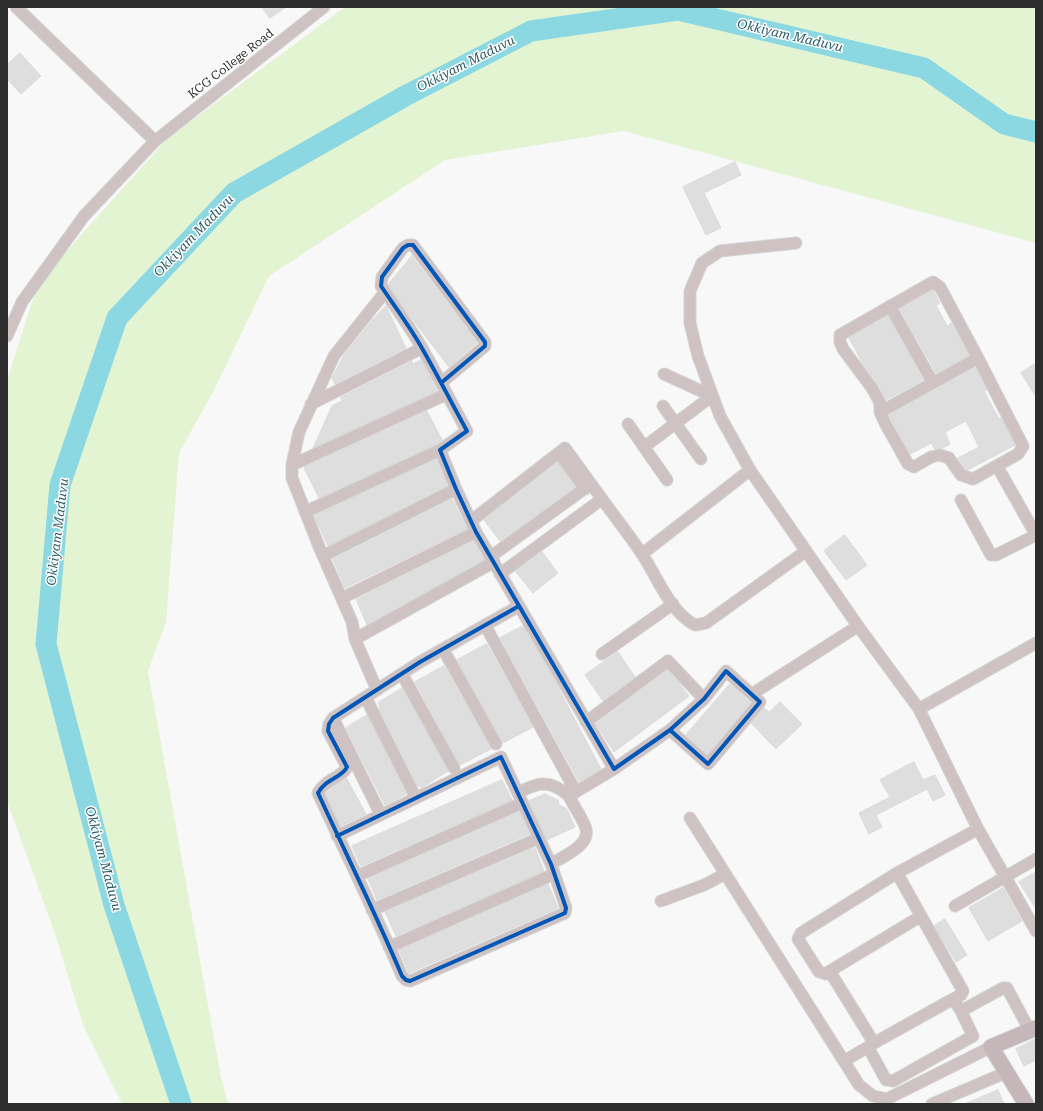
<!DOCTYPE html>
<html>
<head>
<meta charset="utf-8">
<style>
	body { margin:0 }
	#map { position:relative; width:1043px; height:1111px; overflow:hidden; background:#f8f8f9; font-family:"Roboto Serif",serif }
	canvas { display:block }
	.frame { position:absolute; inset:0; border:8px solid #2d2d2e; pointer-events:none }
</style>
</head>
<body>
<div id="map">
<canvas width="1043" height="1111"></canvas>
<div class="frame"></div>
</div>
<script>
const ctx = document.querySelector('canvas').getContext('2d');
ctx.lineJoin = 'round';
function paint(path, color) { ctx.fillStyle = color; ctx.fill(path, 'evenodd'); }
function trace(path, color, width, dash) { ctx.strokeStyle = color; ctx.lineWidth = width; ctx.lineCap = dash ? 'butt' : 'round'; ctx.setLineDash(dash || []); ctx.stroke(path); }
function drawText(font, color, halo, rows, align = 'center') {
  ctx.font = font + ' "Roboto Serif",serif'; ctx.lineWidth = 3; ctx.setLineDash([]); ctx.textBaseline = 'middle'; ctx.strokeStyle = halo; ctx.fillStyle = color; for (const [text, x, y, turn = 0] of rows) {
    ctx.save(); ctx.translate(x, y); ctx.rotate((+turn || 0) * Math.PI / 180); ctx.textAlign = isNaN(turn) ? turn : align; if (halo) ctx.strokeText(text, 0, 0); ctx.fillText(text, 0, 0); ctx.restore();
  }
}
paint(new Path2D(`
	M345,7H1036V243L624,131L445,160L269,276L213,392L179,453L166,622L148,671L221,1077L228,1104H122L83,1025L55,934L7,801V380L38,283L168,138Z`), '#e3f4d2');
trace(new Path2D(`
	M181,1104L114,905L46,644L60,485L117,318L234,193L405,96L531,31L678,10L924,68L1004,124L1036,132`), '#8bd8e3', 21);
const building = new Path2D(`
	M262,7H286L270,18Z
	M20,53L41,76L21,94L7,79V65Z
	M735,162L741,175L704,193L721,228L706,235L683,187Z
	M412,256L477,343L449,367L413,320L388,285Z
	M933,290L940,303L936,305L947,326L951,323L969,355L936,373L900,309Z
	M386,306L406,348L335,384L332,378L344,355L373,319Z
	M888,316L923,380L886,400L878,384L863,364L849,338Z
	M421,360L437,391L313,448L332,406L342,401L341,397L412,361L413,364Z
	M1036,363V397L1021,373Z
	M975,368L987,390L984,391L999,419L1001,418L1015,445L968,470L965,469L958,458L979,447L966,421L945,432L950,444L943,448L935,449L931,443L910,454L889,415Z
	M427,411L442,440L436,444L319,498L304,468L305,467Z
	M436,459L447,486L328,546L314,515Z
	M558,463L575,487L500,541L484,520Z
	M452,499L467,529L345,588L333,559Z
	M845,535L867,565L846,580L824,551Z
	M473,541L484,560L367,625L356,599Z
	M542,552L558,573L533,593L515,571Z
	M523,626L554,680L601,769L579,782L500,638Z
	M487,644L533,727L503,743L457,660Z
	M618,652L635,677L603,701L585,675Z
	M444,666L491,749L460,765L415,682Z
	M667,670L679,683L689,696L614,752L596,724Z
	M730,684L750,703L707,754L686,735Z
	M402,688L448,771L421,788L420,786H418L379,708L380,707L378,703Z
	M780,702L802,724L776,749L751,723L764,708L769,712Z
	M367,715L406,794L385,805L346,728Z
	M914,762L923,780L935,775L945,795L933,801L927,789L876,815L882,827L869,834L859,813L890,797L880,780Z
	M347,779L366,814L341,826L326,794L333,787Z
	M502,780L512,800L361,866L352,846Z
	M545,794L558,800L559,805L567,809L575,827L547,840L529,801Z
	M519,812L529,834L377,900L368,879Z
	M535,848L544,871L396,936L385,912Z
	M1036,872V909L1019,882Z
	M548,884L558,908L409,973L399,950Z
	M1003,888L1022,921L988,941L969,908Z
	M945,919L967,955L956,962L934,926Z
	M1036,1039V1060L1024,1066L1016,1049Z
	M998,1090L1004,1104H965Z`);
paint(building, '#dfdedf');
trace(building, '#dadada', 1);
const street = new Path2D(`
	M16,7L155,141
	M796,243L720,251L702,263L690,291V323L698,356L720,416L750,470L858,626L919,709L1036,643
	M890,306L933,383
	M7,336L22,302L84,216L155,141L324,7
	M441,383L485,346V342L413,245H408L403,248L382,277L381,286C395,307 411,328 423,350C438,376 452,404 467,431L440,450L456,489L476,532L614,769L670,730L708,764L760,702L726,671L704,699L670,730
	M311,404L422,348
	M663,406L701,459
	M880,412L978,358L1023,446L1018,454L973,479L961,475L949,458L940,455L931,457L914,467L908,464L885,423L880,412V403L872,388L843,349L840,342V335L933,282L940,287L978,358
	M628,424L667,480
	M644,447L712,396L664,374
	M559,453L585,489
	M292,465L447,394
	M997,466L1036,535
	M961,500L991,555H996L1036,535
	M305,512L440,450
	M471,521L565,448L602,499
	M642,554L750,470
	M323,556L456,489
	M490,557L591,484
	M500,574L602,499C615,517 629,535 642,554C658,578 669,611 695,625L706,623L806,551
	M342,598L476,532
	M485,625L576,792
	M355,639L494,562
	M443,649L496,744
	M602,654L673,604
	M402,674L454,768
	M377,690L355,639L352,622L320,549L292,478V465L299,432L334,356L385,292
	M752,694L858,626
	M366,698L416,798
	M919,709L978,829L1036,931
	M333,718L381,815
	M586,722L668,661L704,699
	M518,793C538,782 550,779 569,796
	M690,818L859,1085L873,1096L887,1099L991,1047
	M337,836L501,757L551,864L566,908L565,913L410,981L406,980L402,976C376,914 346,854 318,793C326,778 342,778 347,767L328,731L329,724L333,718L420,662L519,606
	M551,864C562,857 590,846 586,829C585,823 572,803 569,796L614,769
	M897,873L963,991L961,995L953,999L874,1043L832,975L819,972L798,939L801,933L897,873L978,829
	M357,876L522,803
	M661,901L704,885L725,874
	M955,906L1036,859
	M372,910L539,838
	M389,947L554,874
	M825,974L921,916
	M961,1011L1003,988H1007L1030,1031
	M874,1043L868,1047L886,1080L893,1081L973,1036L961,1011L953,999
	M844,1061L868,1047
	M932,1104L1007,1072`);
const secondary = new Path2D(`
	M1026,1104L991,1047L1036,1028`);
trace(street, '#d3d3d4', 13);
trace(secondary, '#d3d3d4', 17);
trace(street, '#cec2c3', 11);
trace(secondary, '#c5b7b9', 15);
trace(new Path2D(`
	M441,383L485,346V342L413,245H408L403,248L382,277L381,286C395,307 411,328 423,350C438,376 452,404 467,431L440,450L456,489L476,532L614,769L670,730L708,764L760,702L726,671L704,699L670,730
	M337,836L501,757L551,864L566,908L565,913L410,981L406,980L402,976C376,914 346,854 318,793C326,778 342,778 347,767L328,731L329,724L333,718L420,662L519,606`), '#0057b8', 4);
drawText('12px', '#2d2d2e', '#fff', [
	["KCG College Road",231,64,-38]
]);
drawText('italic 13px', '#29585f', '#fff', [
	["Okkiyam Maduvu",790,36,13],
	["Okkiyam Maduvu",466,64,-27],
	["Okkiyam Maduvu",194,236,-46],
	["Okkiyam Maduvu",58,532,-83],
	["Okkiyam Maduvu",103,859,75]
]);
</script>
</body>
</html>
